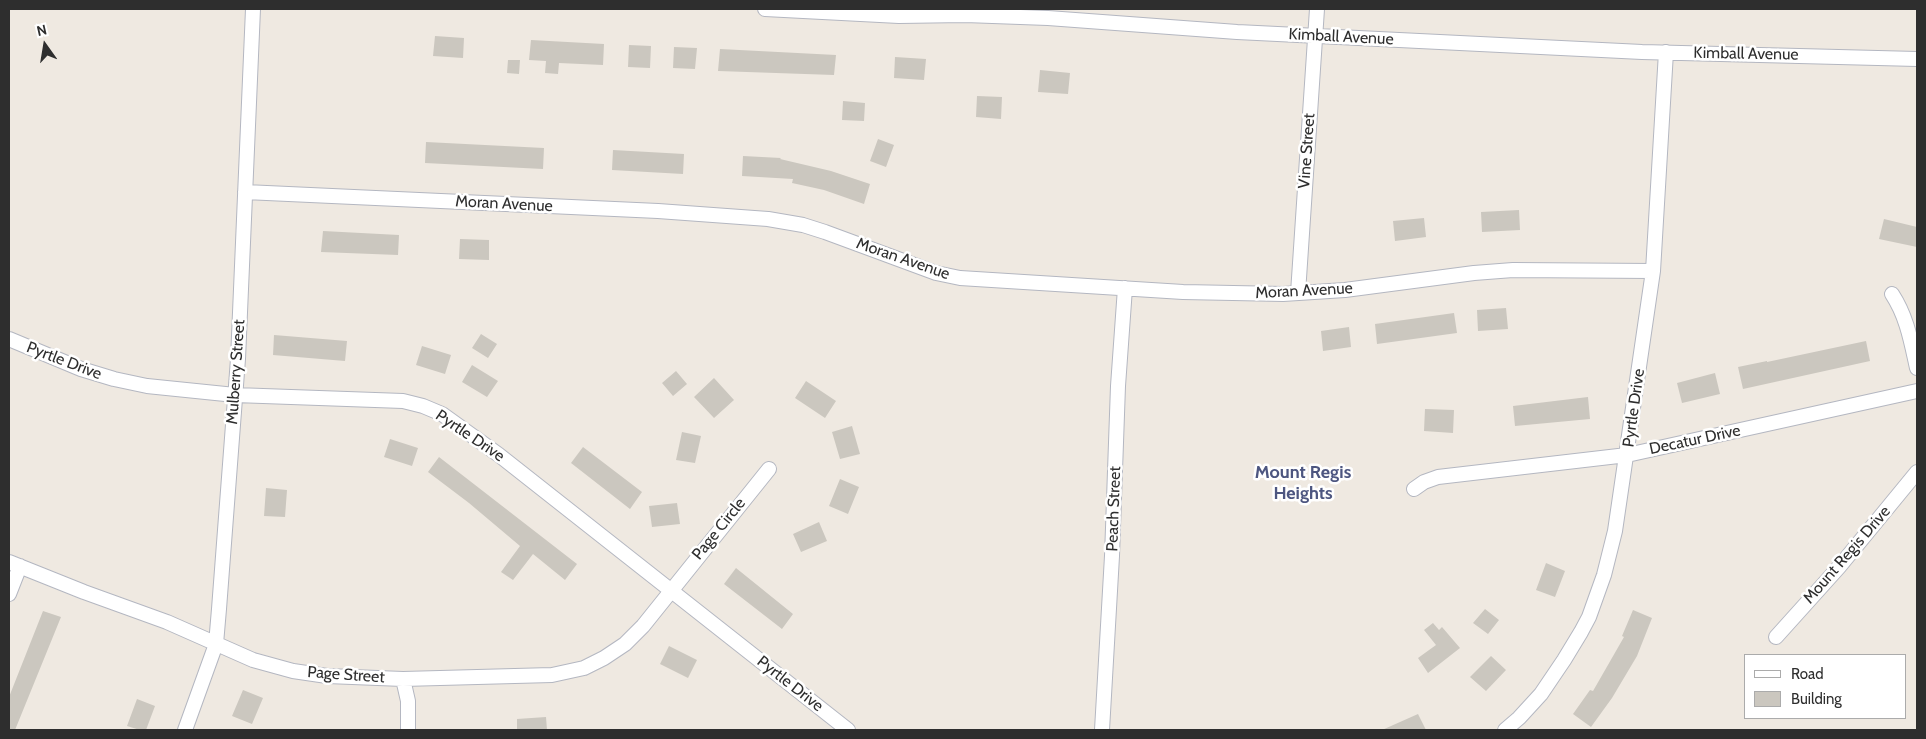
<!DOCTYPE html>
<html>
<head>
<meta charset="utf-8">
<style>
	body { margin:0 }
	#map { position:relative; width:1926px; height:739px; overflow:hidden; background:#efe9e1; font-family:Cabin,sans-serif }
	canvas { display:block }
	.frame { position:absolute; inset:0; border:10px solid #2e2e2e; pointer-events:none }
	.legend { position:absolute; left:1744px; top:654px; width:162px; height:65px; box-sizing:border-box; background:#fff; border:1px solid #ababab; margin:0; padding:6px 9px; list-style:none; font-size:15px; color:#2e2e2e }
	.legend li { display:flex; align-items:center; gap:10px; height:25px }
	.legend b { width:25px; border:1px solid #ababab }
	.north { position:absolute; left:20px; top:20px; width:50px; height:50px; -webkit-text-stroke:4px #fff; paint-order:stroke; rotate:347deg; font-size:14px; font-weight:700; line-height:20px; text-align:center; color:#2e2e2e }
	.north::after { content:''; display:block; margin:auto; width:18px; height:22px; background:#2e2e2e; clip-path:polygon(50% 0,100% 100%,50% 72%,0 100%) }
</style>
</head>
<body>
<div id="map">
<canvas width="1926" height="739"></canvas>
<div class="frame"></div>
<ul class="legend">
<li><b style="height:6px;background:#fff"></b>Road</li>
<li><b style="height:14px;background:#cbc7bf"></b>Building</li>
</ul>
<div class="north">N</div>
</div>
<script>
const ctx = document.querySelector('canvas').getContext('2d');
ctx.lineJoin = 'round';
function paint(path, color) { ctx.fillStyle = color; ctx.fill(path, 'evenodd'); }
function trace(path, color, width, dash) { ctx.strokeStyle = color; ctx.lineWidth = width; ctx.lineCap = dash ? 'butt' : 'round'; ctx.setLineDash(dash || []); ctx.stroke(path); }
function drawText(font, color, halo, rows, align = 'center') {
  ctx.font = font + ' Cabin,sans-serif'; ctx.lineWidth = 5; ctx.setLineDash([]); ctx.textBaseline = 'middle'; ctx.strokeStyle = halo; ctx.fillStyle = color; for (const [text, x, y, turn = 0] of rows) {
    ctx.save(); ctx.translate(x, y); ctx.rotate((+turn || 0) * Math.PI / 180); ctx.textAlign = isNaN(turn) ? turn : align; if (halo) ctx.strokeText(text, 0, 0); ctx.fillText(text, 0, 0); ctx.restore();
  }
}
paint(new Path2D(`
	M435,36L464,38L463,58L433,56Z
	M531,40L604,44L603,65L559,63L558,74L545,73L546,61L529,60Z
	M629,45L651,46L650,68L628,67Z
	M674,47L697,48L695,69L673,68Z
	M720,49L836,55L834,75L718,71Z
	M895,57L926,59L924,80L894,78Z
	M508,60H520L519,74L507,73Z
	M1040,70L1070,73L1068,94L1038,92Z
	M977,96L1002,97L1001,119L976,117Z
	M843,101L865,103L864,121L842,120Z
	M878,139L894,145L886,167L870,161Z
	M426,142L544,148L543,169L425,163Z
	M613,150L684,154L683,174L612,170Z
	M743,156L781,158L780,159L831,171L870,184L864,204L824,190L792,183L793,179L742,176Z
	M1519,210L1520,230L1482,232L1481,212Z
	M1424,218L1426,237L1395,241L1393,221Z
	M1884,219L1917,227V247L1879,239Z
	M323,231L399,235L398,255L321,252Z
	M460,239L489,240V260L459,259Z
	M1506,308L1508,329L1478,331L1477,310Z
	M1454,313L1457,333L1377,344L1375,324Z
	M1349,327L1351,347L1323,351L1321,331Z
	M481,334L497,344L488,358L472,348Z
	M274,335L347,341L345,361L273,355Z
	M1866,341L1870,361L1743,389L1738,367L1767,361V362Z
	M422,346L451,355L445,374L416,365Z
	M472,365L498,381L487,397L462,382Z
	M676,371L687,384L673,396L662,383Z
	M1715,373L1720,394L1682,403L1677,383Z
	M714,378L734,400L714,418L694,397Z
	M806,381L836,401L825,418L795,398Z
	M1588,397L1590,419L1515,426L1513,406Z
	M1425,409L1454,410L1453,433L1424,431Z
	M852,426L860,454L840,459L832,432Z
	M682,432L701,436L695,463L676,460Z
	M390,439L418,448L412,466L384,457Z
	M583,447L642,492L630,509L571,463Z
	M439,457L577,564L565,580L533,554L513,580L501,572L520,546L469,503L428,472Z
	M840,479L859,487L848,514L829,506Z
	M266,488L287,490L285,517L264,516Z
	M677,503L680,524L652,527L649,506Z
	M819,522L827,541L801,552L793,534Z
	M1546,563L1565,571L1555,597L1536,590Z
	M736,568L793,614L782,629L724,584Z
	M1485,609L1499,620L1488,634L1473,623Z
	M1633,610L1652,618L1637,656L1612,698L1591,727L1573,714L1590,690L1593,691L1624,637L1622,636Z
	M43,611L61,617L15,730H9V697Z
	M1433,623L1439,630L1442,627L1460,648L1428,673L1418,658L1436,645L1424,630Z
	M669,646L697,660L688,678L660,664Z
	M1491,656L1506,670L1486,691L1470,677Z
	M243,690L263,698L252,724L232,716Z
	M137,699L155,706L146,730H140L127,726Z
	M1418,714L1426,730H1382Z
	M546,717L547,730H517V719Z`), '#cbc7bf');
const minor = new Path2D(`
	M765,9L899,16L965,15L1048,18L1237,32L1642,52L1917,59
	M245,192L658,211L768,219L803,225L825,232L936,273L960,278L1183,292L1283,294L1345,290L1474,273L1513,270L1653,271
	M1298,293L1317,9
	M1892,294C1907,317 1911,341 1917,368
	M9,339L81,369L114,379L147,386L235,395L403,401L423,406L442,414L499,455L848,730
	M1414,489L1424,482L1438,477L1627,455L1917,391
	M9,562L84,592L167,622L253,660L293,671L327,676L403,679L552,675L584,668L604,658L625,644L643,626L769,469
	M9,594L20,566
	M1776,637L1839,567L1917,472
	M403,679L408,701V730
	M185,730L216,644L219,609L238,359L253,9
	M1102,730L1112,556L1118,386L1125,288
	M1505,730L1519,718L1541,694L1564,660L1581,632L1589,617L1604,575L1615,531L1653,271L1666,52`);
trace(minor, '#b4b7c1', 16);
trace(minor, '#fff', 14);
drawText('16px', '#2e2e2e', '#fff', [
	["Kimball Avenue",1341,37,3],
	["Kimball Avenue",1746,54,1],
	["Vine Street",1307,151,-86],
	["Moran Avenue",504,204,3],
	["Moran Avenue",903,259,19],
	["Moran Avenue",1304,291,-3],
	["Pyrtle Drive",64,361,21],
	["Mulberry Street",236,372,-86],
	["Pyrtle Drive",1634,408,-82],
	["Pyrtle Drive",470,436,34],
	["Decatur Drive",1695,440,-12],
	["Peach Street",1114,509,-88],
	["Page Circle",719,529,-51],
	["Mount Regis Drive",1847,555,-49],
	["Page Street",346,675,4],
	["Pyrtle Drive",790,684,38]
]);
drawText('bold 18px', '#4d5680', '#fff', [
	["Mount Regis",1303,473],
	["Heights",1303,494]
]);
</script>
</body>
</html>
